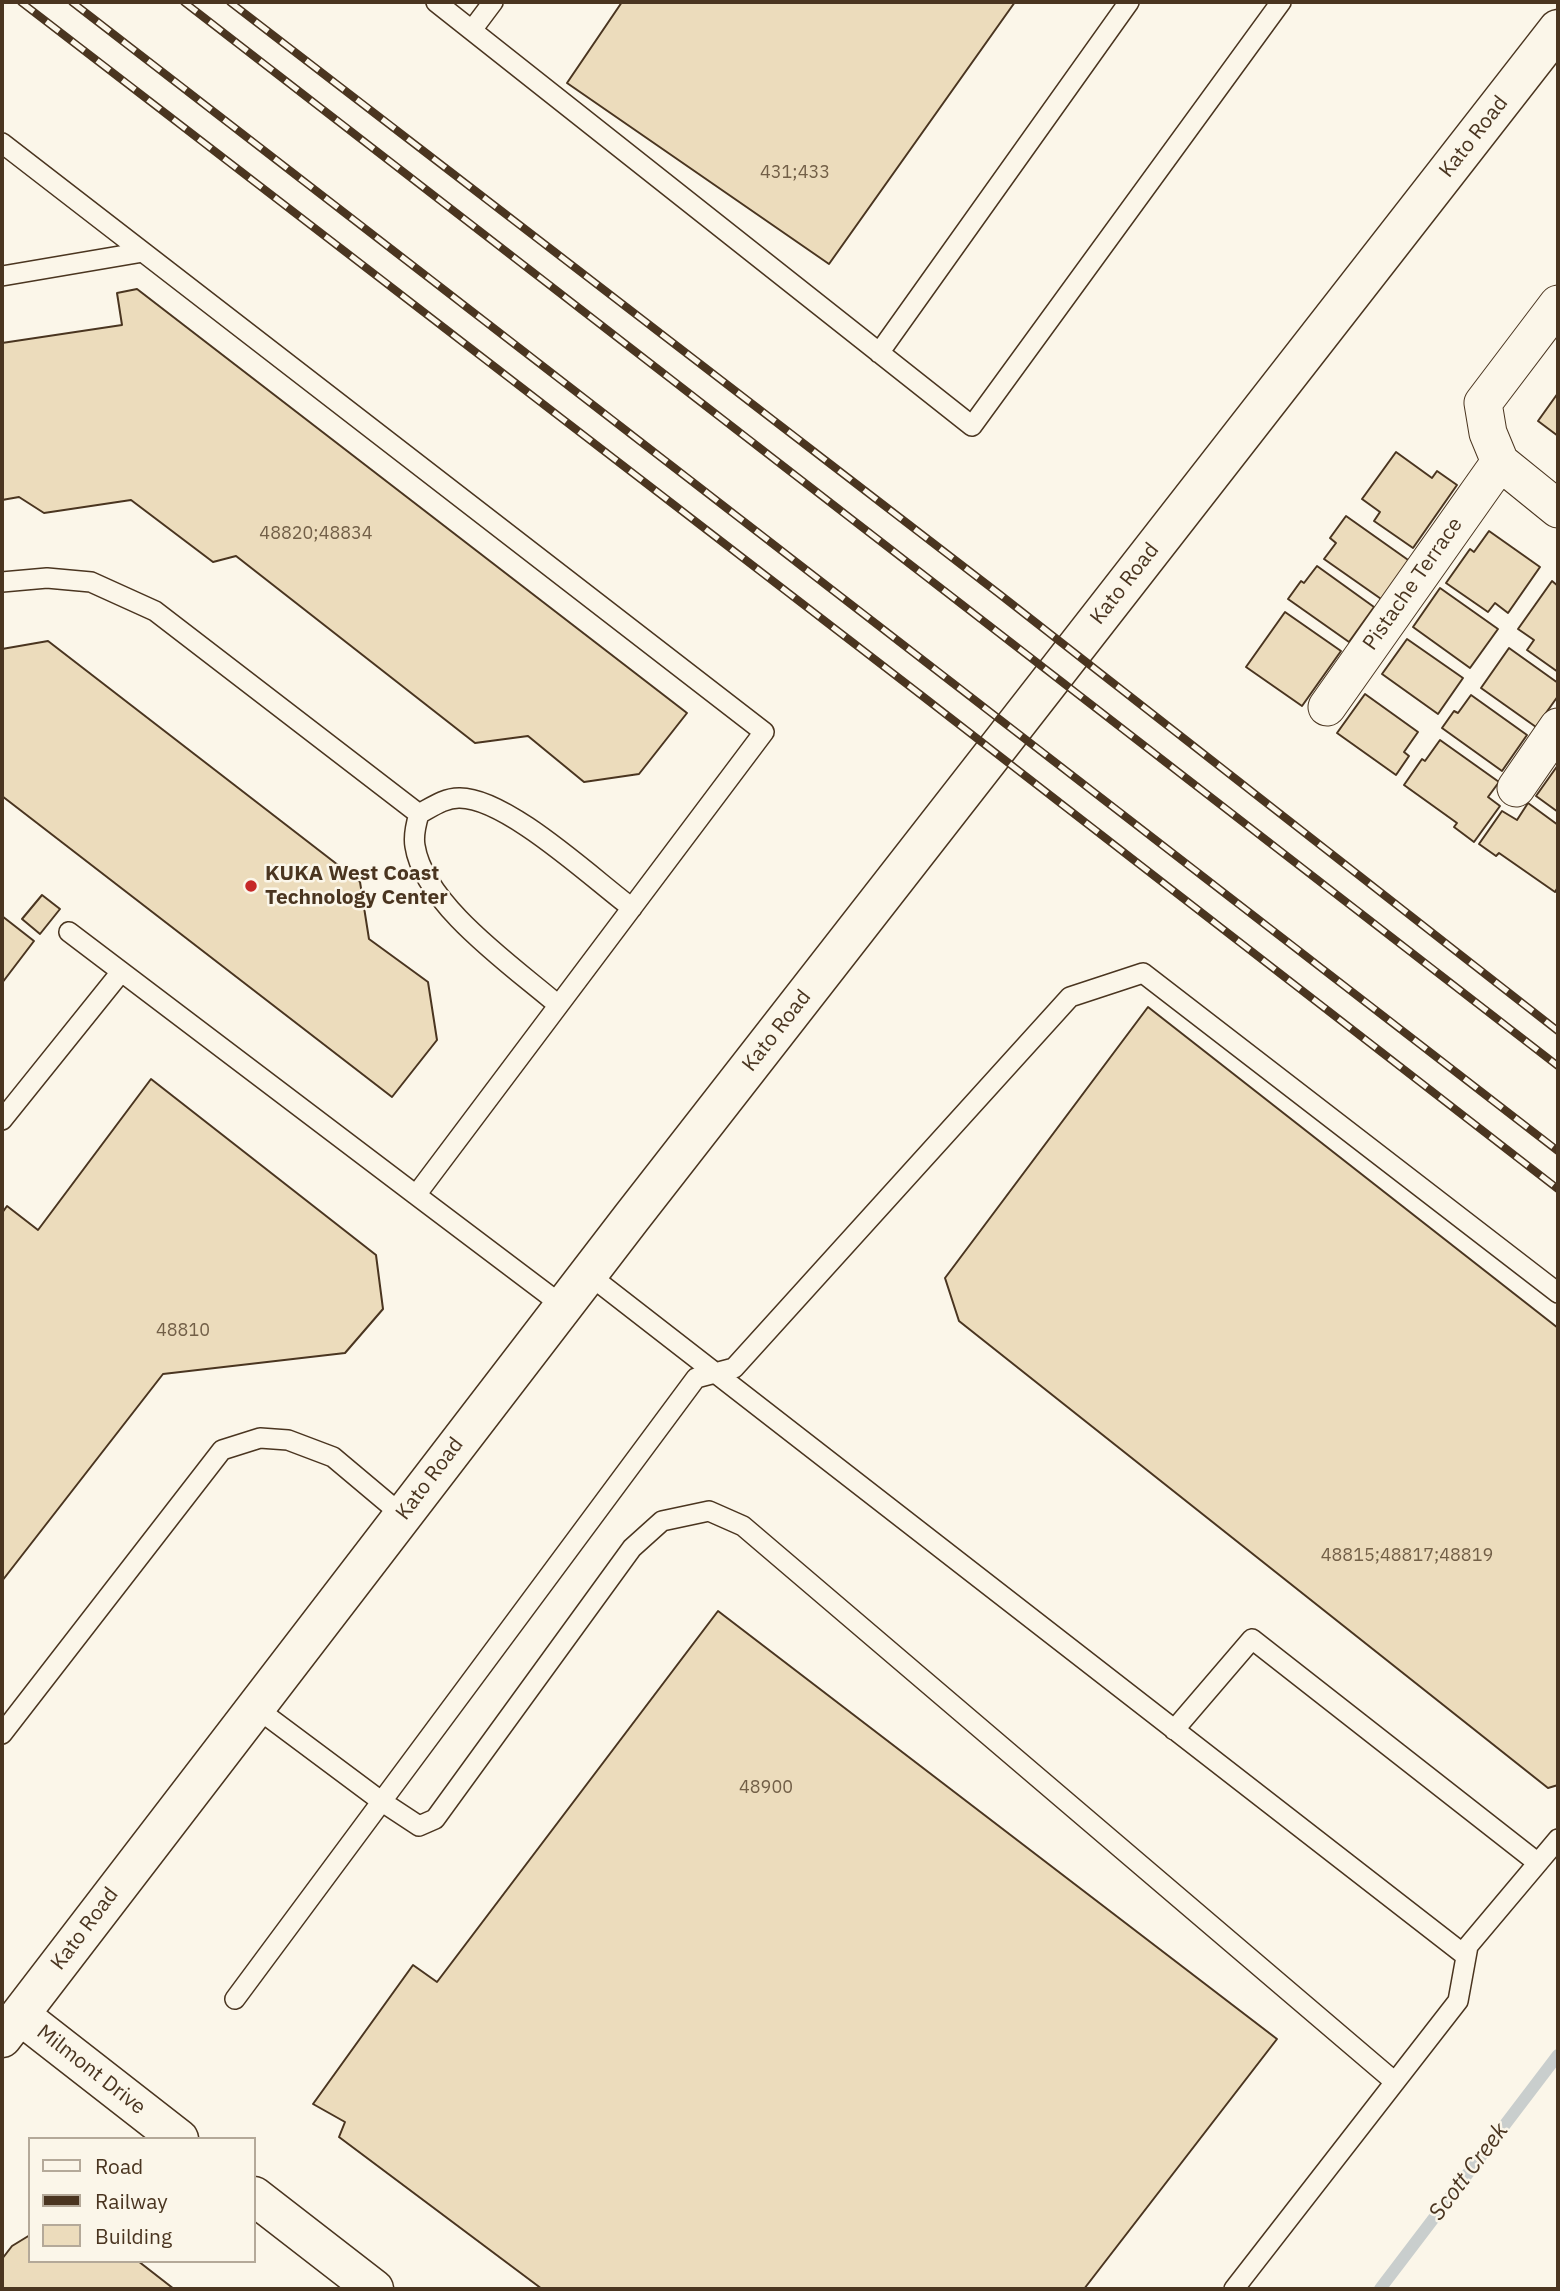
<!DOCTYPE html>
<html>
<head>
<meta charset="utf-8">
<style>
	body { margin:0 }
	#map { position:relative; width:1560px; height:2291px; overflow:hidden; background:#fbf6e9; font-family:"IBM Plex Sans",sans-serif }
	canvas { display:block }
	.frame { position:absolute; inset:0; border:4px solid #4a3520; pointer-events:none }
	.legend { position:absolute; left:28px; top:2137px; width:228px; height:126px; box-sizing:border-box; background:#fbf6e9; border:2px solid #b4a999; margin:0; padding:9px 12px; list-style:none; font-size:21px; color:#4a3520 }
	.legend li { display:flex; align-items:center; gap:14px; height:35px }
	.legend b { width:35px; border:2px solid #b4a999 }
</style>
</head>
<body>
<div id="map">
<canvas width="1560" height="2291"></canvas>
<div class="frame"></div>
<ul class="legend">
<li><b style="height:9px;background:#fbf6e9"></b>Road</li>
<li><b style="height:9px;background:#4a3520"></b>Railway</li>
<li><b style="height:19px;background:#ecdcbc"></b>Building</li>
</ul>
</div>
<script>
const ctx = document.querySelector('canvas').getContext('2d');
ctx.lineJoin = 'round';
function trace(path, color, width, dash) { ctx.strokeStyle = color; ctx.lineWidth = width; ctx.lineCap = dash ? 'butt' : 'round'; ctx.setLineDash(dash || []); ctx.stroke(path); }
function paint(path, color) { ctx.fillStyle = color; ctx.fill(path, 'evenodd'); }
function drawText(font, color, halo, rows, align = 'center') {
  ctx.font = font + ' "IBM Plex Sans",sans-serif'; ctx.lineWidth = 5; ctx.setLineDash([]); ctx.textBaseline = 'middle'; ctx.strokeStyle = halo; ctx.fillStyle = color; for (const [text, x, y, turn = 0] of rows) {
    ctx.save(); ctx.translate(x, y); ctx.rotate((+turn || 0) * Math.PI / 180); ctx.textAlign = isNaN(turn) ? turn : align; if (halo) ctx.strokeText(text, 0, 0); ctx.fillText(text, 0, 0); ctx.restore();
  }
}
trace(new Path2D(`
	M1380,2289L1558,2055`), '#c9cecd', 12);
const building = new Path2D(`
	M622,2H1015L829,264L567,83Z
	M137,289L687,713L639,774L584,782L528,736L475,743L236,556L213,562L131,500L44,513L19,497L2,500V343L122,325L117,293Z
	M1558,393V436L1538,421Z
	M1396,452L1432,478L1437,471L1457,485L1413,548L1374,521L1380,512L1362,499Z
	M1346,516L1411,562L1384,601L1324,559L1336,543L1330,538Z
	M1489,531L1540,567L1508,613L1495,603L1488,612L1446,583L1470,549L1474,552Z
	M1317,566L1374,607L1349,642L1288,599L1301,581L1304,583Z
	M1552,581L1558,586V672L1527,650L1534,640L1518,629Z
	M1440,588L1498,629L1470,668L1413,627Z
	M1285,612L1341,651L1302,706L1246,667Z
	M1407,639L1463,678L1438,714L1382,674Z
	M48,641L360,882L369,939L428,982L437,1040L392,1097L2,796V649Z
	M1509,648L1558,683V696L1536,727L1481,688Z
	M1365,694L1418,732L1404,752L1409,756L1396,775L1337,733Z
	M1471,695L1527,735L1502,771L1442,728L1454,711L1458,713Z
	M1440,740L1499,782L1488,797L1500,806L1474,842L1454,827L1457,823L1404,785L1422,759L1425,761Z
	M1558,765V812L1536,796Z
	M1528,803L1558,825V887L1555,892L1499,853L1496,856L1479,844L1502,811L1517,820Z
	M42,895L60,909L40,934L22,919Z
	M2,916L34,941L2,983Z
	M1148,1007L1558,1328V1785L1548,1788L959,1321L945,1278Z
	M151,1079L376,1255L383,1309L345,1353L163,1374L2,1581V1213L7,1206L38,1230Z
	M718,1611L1277,2039L1084,2289H542L339,2137L345,2122L313,2104L413,1965L437,1982Z
	M30,2235V2261H138L174,2289H2V2259L12,2246Z`);
paint(building, '#ecdcbc');
trace(building, '#4a3520', 2);
const service = new Path2D(`
	M436,2L972,426L1281,2
	M472,30L493,2
	M2,143L764,732L416,1195L563,1306
	M2,276L143,252
	M879,353L1129,2
	M2,582L47,578L91,582L155,611L419,814C416,824 413,835 415,846C424,905 514,967 558,1005
	M419,814C432,807 444,798 459,798C506,797 593,879 632,908
	M69,932L416,1195
	M2,1120L121,972
	M588,1274L1466,1956
	M255,1707L381,1801L419,1826L435,1819L632,1548L662,1521L709,1511L743,1526L1395,2082
	M1174,1730L1252,1639L1538,1863
	M2,1734L222,1450L260,1438L288,1440L333,1457L402,1515
	M235,1999L696,1378L734,1368L1070,997L1143,973L1558,1293
	M1234,2289L1458,2001L1468,1946L1558,1839`);
const minor = new Path2D(`
	M1558,304L1483,403L1488,433L1500,462L1558,509
	M1327,707L1500,462
	M1516,788L1558,727`);
const tertiary = new Path2D(`
	M20,2015L179,2139
	M2,2038L632,1217L1558,29
	M254,2196L374,2289`);
trace(service, '#4a3520', 22);
trace(minor, '#4a3520', 39);
trace(tertiary, '#4a3520', 41);
trace(service, '#fbf6e9', 19);
trace(minor, '#fbf6e9', 37);
trace(tertiary, '#fbf6e9', 38);
const rail = new Path2D(`
	M21,2L921,695L1558,1189
	M72,2L1558,1151
	M184,2L1558,1066
	M230,2L998,593L1558,1031`);
trace(rail, '#4a3520', 8);
trace(rail, '#fbf6e9', 5, [16]);
for (const [x, y, r, color] of [
	[251,886,7,"#c62828"]
]) { const dot = new Path2D(); dot.arc(x, y, r, 0, 2 * Math.PI); ctx.fillStyle = color; ctx.fill(dot); trace(dot, '#fbf6e9', 2.5); }
drawText('18px', '#725f47', null, [
	["431;433",795,173],
	["48820;48834",316,534],
	["48810",183,1331],
	["48815;48817;48819",1407,1556],
	["48900",766,1788]
]);
drawText('21px', '#4a3520', '#fbf6e9', [
	["Kato Road",1474,137,-52],
	["Kato Road",1125,584,-52],
	["Pistache Terrace",1413,584,-55],
	["Kato Road",777,1031,-52],
	["Kato Road",430,1479,-53],
	["Kato Road",85,1929,-53],
	["Milmont Drive",91,2070,38]
]);
drawText('bold 21px', '#4a3520', '#fbf6e9', [
	["KUKA West Coast",265,874],
	["Technology Center",265,898]
], 'left');
drawText('italic 23px', '#4a3520', '#fbf6e9', [
	["Scott Creek",1469,2172,-53]
]);
</script>
</body>
</html>
